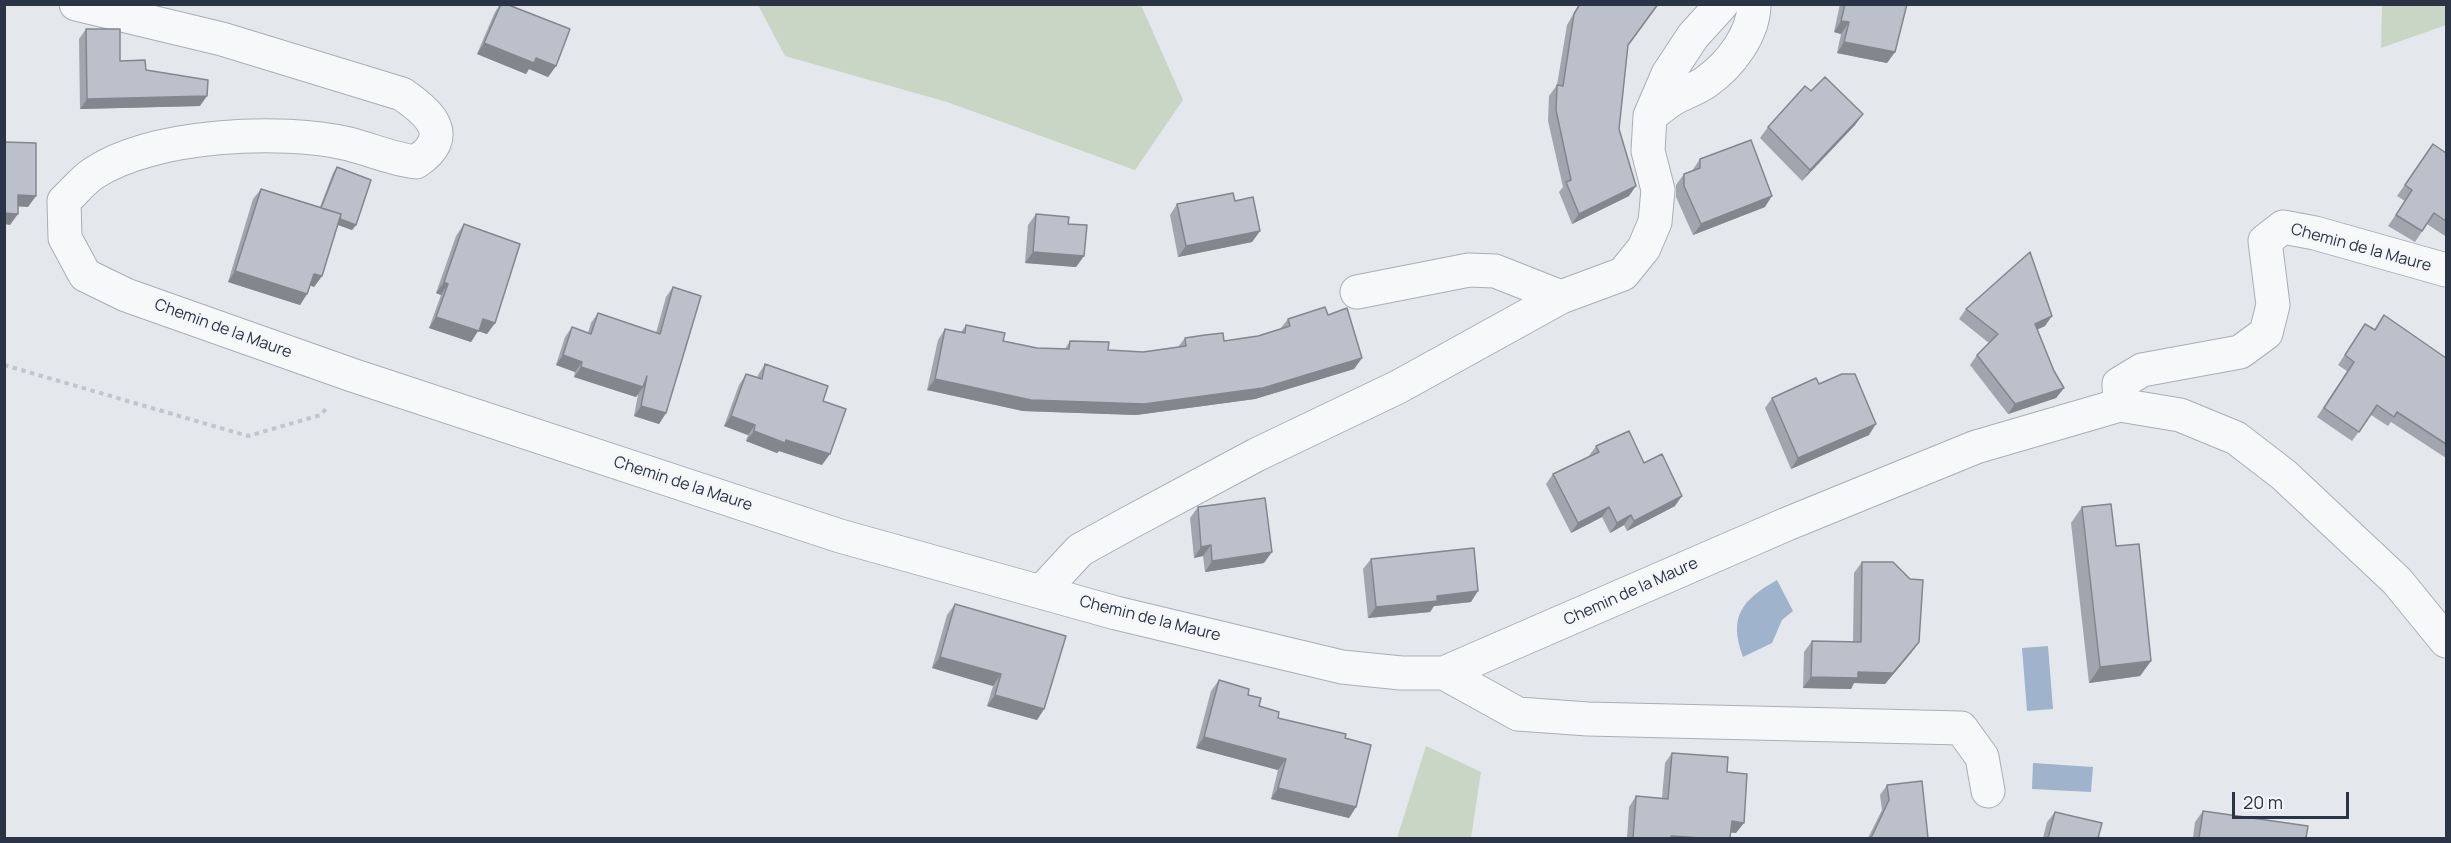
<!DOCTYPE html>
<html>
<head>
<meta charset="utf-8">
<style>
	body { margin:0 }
	#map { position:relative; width:2451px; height:843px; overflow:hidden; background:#e4e7ec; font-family:Manrope,sans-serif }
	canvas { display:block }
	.frame { position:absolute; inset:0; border:6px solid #2b3445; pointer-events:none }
	.scale { position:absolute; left:2232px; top:792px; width:117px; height:27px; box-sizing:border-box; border:3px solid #2b3445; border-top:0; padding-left:8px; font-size:18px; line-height:21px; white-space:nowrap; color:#2b3445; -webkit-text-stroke:4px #f4f6f9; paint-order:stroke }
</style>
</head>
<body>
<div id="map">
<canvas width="2451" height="843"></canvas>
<div class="frame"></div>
<div class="scale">20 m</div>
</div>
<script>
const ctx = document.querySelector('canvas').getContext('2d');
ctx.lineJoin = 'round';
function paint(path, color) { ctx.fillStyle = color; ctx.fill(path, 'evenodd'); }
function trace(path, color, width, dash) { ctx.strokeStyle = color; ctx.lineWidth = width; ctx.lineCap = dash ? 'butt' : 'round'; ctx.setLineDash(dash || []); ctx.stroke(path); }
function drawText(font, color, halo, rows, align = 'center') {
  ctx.font = font + ' Manrope,sans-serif'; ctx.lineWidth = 4.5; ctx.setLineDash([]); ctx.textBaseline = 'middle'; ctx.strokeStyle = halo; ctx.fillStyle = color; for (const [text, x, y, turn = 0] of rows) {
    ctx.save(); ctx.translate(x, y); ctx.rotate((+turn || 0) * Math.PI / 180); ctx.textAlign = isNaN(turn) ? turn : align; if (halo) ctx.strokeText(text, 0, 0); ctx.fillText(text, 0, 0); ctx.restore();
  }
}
paint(new Path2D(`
	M758,5H1141L1183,100L1135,170L947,102L785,56Z
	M2382,5H2446V25L2381,48Z
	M1426,746L1481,772L1471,838H1397Z`), '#c9d6c5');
paint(new Path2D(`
	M1777,580L1793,611L1782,620L1772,643L1743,657C1728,616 1742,600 1777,580Z
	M2048,646L2053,709L2027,711L2022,648Z
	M2033,763L2093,767L2091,792L2032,789Z`), '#9fb4cc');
const street = new Path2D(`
	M76,4L222,39L402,94C430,113 455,136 416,162C392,159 372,150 349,144C282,128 153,134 94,173C83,180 74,192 64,201L65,238L85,275L126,295L352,375L840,536L1116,613L1342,667L1401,673H1444L1787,524L1976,447L2120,405L2180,415L2236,438L2284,475L2397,581L2446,641
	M1650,116C1657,111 1665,104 1673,99C1683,93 1696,89 1706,82C1730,65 1754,34 1754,4
	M1357,292L1469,270L1495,271L1561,297
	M2120,405L2119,384L2142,370L2240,352L2266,333L2273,305L2265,241L2283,227L2315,233L2446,270
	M1042,591L1080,550L1127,524L1256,455L1398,387L1561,297L1623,274L1644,248L1655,222L1658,190L1648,151L1650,116L1668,74L1693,36L1722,4
	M1444,673L1518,714L1588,719L1961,728L1982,757L1988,791`);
trace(street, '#a9aeb7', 35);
trace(new Path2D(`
	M4,365L248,436L321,415L328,406`), '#c2c5cb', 4, [4.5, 4.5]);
trace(street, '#f7f8fa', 33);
paint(new Path2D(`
	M500,4H506L556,66L548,77L529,69L526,74L477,54L494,14Z
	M1579,4H1659L1628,46L1619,129L1629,196L1572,224L1559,192L1563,187L1548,121L1549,96L1557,85L1567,25Z
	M1840,4H1907L1895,52L1887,63L1837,53L1841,34L1834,32Z
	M86,29L120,61L146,70L200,106L80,109L79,39Z
	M1863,114L1855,125L1802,181L1760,138L1768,127Z
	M2433,144L2446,153V234L2445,236L2427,224L2415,242L2388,226L2405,201L2397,196Z
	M1700,159L1765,207L1693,235L1676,197V185L1684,174L1692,171Z
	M337,167L356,225L352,230L338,225L322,276L314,287L310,285L307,294L300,305L228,282L253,199L261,189L320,207L333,173Z
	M1235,201L1260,231L1252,242L1178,257L1170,215L1177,204Z
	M1036,214L1068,224L1084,256L1076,267L1025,263L1028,225Z
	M464,224L495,323L487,334L478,331L471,342L429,328L441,295L436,293L456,236Z
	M673,287L666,413L659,424L634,416L638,394L636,397L574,377L575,372L556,365L565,337L572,327L588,333L591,323L598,313L656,333L666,297Z
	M1966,309L2045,326L2037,329L2054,371L2064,388L2056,398L2008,414L1970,365L1977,355L1989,343L1959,319Z
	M1328,315L1362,358L1354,369L1255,399L1136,415L1023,411L927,390L938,340L945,329L961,332L966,325L1003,341L1037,348L1065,349L1070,341L1108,350L1143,352L1178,347L1185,338L1224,341L1258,336L1280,329L1288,319Z
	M2384,315L2446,358V458L2391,422L2388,426L2371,415L2352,441L2317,417L2347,371L2338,365L2359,333L2375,330Z
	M765,364L823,401L822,465L779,451L777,453L746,441L748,435L724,426L739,385L746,374L757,378L758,375Z
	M1819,384L1869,435L1791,469L1765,408L1772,398Z
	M1596,446L1644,463L1675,506L1627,531L1624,525L1610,533L1602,517L1571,533L1546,484L1553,474L1589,456Z
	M1198,507L1264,563L1205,572L1203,556L1194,558L1190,518Z
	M2082,507L2116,546L2151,661L2140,676L2089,683L2071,523Z
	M1371,559L1471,602L1434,606L1430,612L1368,618L1363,569Z
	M1862,562L1919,642L1911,653L1885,684L1854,683L1851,689L1803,688L1804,652L1812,641L1853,642L1854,573Z
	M955,604L1044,709L1037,720L987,706L993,686L932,668L947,615Z
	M1219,680L1248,695L1259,706L1278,718L1345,738L1356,807L1349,818L1271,799L1278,770L1196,748L1211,691Z
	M1672,753L1727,772L1736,833L1731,832L1730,838H1627L1629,807L1636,796L1662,798L1665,763Z
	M1887,785L1928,838H1868L1882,810L1880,795Z
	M2203,811L2306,838H2193L2195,822Z
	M2055,812L2098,838H2043L2047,822Z`), '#a1a5ae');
paint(new Path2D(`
	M1841,21L1849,22L1841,34L1834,32Z
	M1844,42L1895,52L1887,63L1837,53Z
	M484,43L536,58L556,66L548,77L529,69L526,74L477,54Z
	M207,96L200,106L80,109L87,99Z
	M1863,114L1855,125L1802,181L1810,170Z
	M1636,186L1629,196L1572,224L1579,214Z
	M18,195L36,196L28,207L10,206Z
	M1772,196L1765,207L1693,235L1701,224Z
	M320,211L356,225L352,230L316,217Z
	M4,213L18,214L10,225L4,224Z
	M1260,231L1252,242L1178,257L1186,246Z
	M1033,252L1084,256L1076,267L1025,263Z
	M235,271L307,294L300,305L228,282Z
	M314,274L322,276L314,287L307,284Z
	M444,282L448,284L441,295L436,293Z
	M2052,316L2045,326L2028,334L2035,324Z
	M436,317L483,319L495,323L487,334L478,331L471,342L429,328Z
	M563,355L582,362L575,372L556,365Z
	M1362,358L1354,369L1255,399L1136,415L1023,411L927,390L935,379Z
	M581,367L643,387L636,397L574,377Z
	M2064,388L2056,398L2008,414L2015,404Z
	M641,406L666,413L659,424L634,416Z
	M731,416L755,425L748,435L724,426Z
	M1876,424L1869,435L1791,469L1798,458Z
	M754,431L786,440L830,454L822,465L779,451L777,453L746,441Z
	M1682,496L1675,506L1627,531L1634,521Z
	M1609,507L1602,517L1571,533L1578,523Z
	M1631,515L1624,525L1610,533L1617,523Z
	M1211,545L1203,556L1194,558L1201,547Z
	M1272,552L1264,563L1205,572L1212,561Z
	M1478,591L1471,602L1434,606L1430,612L1368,618L1376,607L1437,596Z
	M1919,642L1911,653L1885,684L1854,683L1851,689L1803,688L1811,677L1858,672Z
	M940,657L1001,674L993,686L932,668Z
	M2151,661L2140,676L2089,683L2100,667Z
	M995,695L1044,709L1037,720L987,706Z
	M1204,737L1286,759L1278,770L1196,748Z
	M1278,788L1356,807L1349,818L1271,799Z
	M1732,821L1744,823L1736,833L1725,832Z
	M1671,836L1701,838H1670Z`), '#83868d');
const building = new Path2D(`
	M501,4H506L570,29L556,66L536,58L534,63L484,43Z
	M1580,4H1658L1628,45L1619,129L1636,186L1579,214L1566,182L1571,180L1556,110L1557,85L1563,86L1574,14Z
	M1845,4H1907L1895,52L1844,42L1849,22L1841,21Z
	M86,29H120V61L145,60L146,70L208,80L207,96L87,99Z
	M1825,77L1863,114L1810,170L1768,127L1805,86L1811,91Z
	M1751,140L1772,196L1701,224L1684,186V174L1700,168V159Z
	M4,142L36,143V196L18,195V214L4,213Z
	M2433,144L2446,153V221L2434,213L2422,231L2396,215L2412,190L2405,185Z
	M337,167L371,180L356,225L340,219L341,214L321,208Z
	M261,189L341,214L322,276L314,274L307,294L235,271Z
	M1233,193L1235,201L1253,197L1260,231L1186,246L1177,204Z
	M1036,214L1069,217L1068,224L1087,225L1084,256L1033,252Z
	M464,224L520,244L495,323L483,319L479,331L436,317L448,284L444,282Z
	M2030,252L2052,316L2035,324L2054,371L2064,388L2015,404L1977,355L1998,334L1966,309Z
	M673,287L701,296L666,413L641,406L647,376L643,387L581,367L582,362L563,355L572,327L591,334L598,313L660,334Z
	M1325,307L1328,315L1347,308L1362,358L1263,388L1144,404L1031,400L935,379L945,329L965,333L966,325L1005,333L1003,341L1037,348L1069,349L1070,341L1109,342L1108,350L1143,352L1186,346L1185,338L1205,335L1223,333L1224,341L1258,336L1290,326L1288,319Z
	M2384,315L2446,358V444L2397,412L2394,417L2377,405L2359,432L2324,408L2354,362L2345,355L2365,324L2375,330Z
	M765,364L828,386L823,401L846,409L830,454L786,440L785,443L754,431L755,425L731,416L746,374L762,379Z
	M1842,374H1855L1876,424L1798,458L1772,398L1816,378L1819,384Z
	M1629,431L1644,463L1662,454L1682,496L1634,521L1631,515L1617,523L1609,507L1578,523L1553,474L1599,452L1596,446Z
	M1265,498L1272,552L1212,561L1211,545L1201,547L1198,507Z
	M2111,504L2116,546L2139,544L2151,661L2100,667L2082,507Z
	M1474,548L1478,591L1437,596V601L1376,607L1371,559Z
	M1862,562H1893L1910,579L1923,580L1919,642L1893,673L1858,672V678L1811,677L1812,641L1861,642Z
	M955,604L1066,636L1044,709L995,695L1001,674L940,657Z
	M1219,680L1249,689L1248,695L1261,698L1259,706L1279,712L1278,718L1346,734L1345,738L1371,745L1356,807L1278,788L1286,759L1204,737Z
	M1672,753L1728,757L1727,772L1747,774L1744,823L1732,821L1730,838H1701L1671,836V838H1633L1636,796L1668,799Z
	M1922,781L1928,838H1871L1889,800L1887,785Z
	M2203,811L2308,826L2306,838H2199Z
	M2055,812L2102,823L2098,838H2048Z`);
paint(building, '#bbc0ca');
trace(building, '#83868d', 1.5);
drawText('16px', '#2b3445', '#f4f6f9', [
	["Chemin de la Maure",2361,248,15],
	["Chemin de la Maure",223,329,20],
	["Chemin de la Maure",683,484,18],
	["Chemin de la Maure",1631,592,-24],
	["Chemin de la Maure",1150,619,14]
]);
</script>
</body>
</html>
